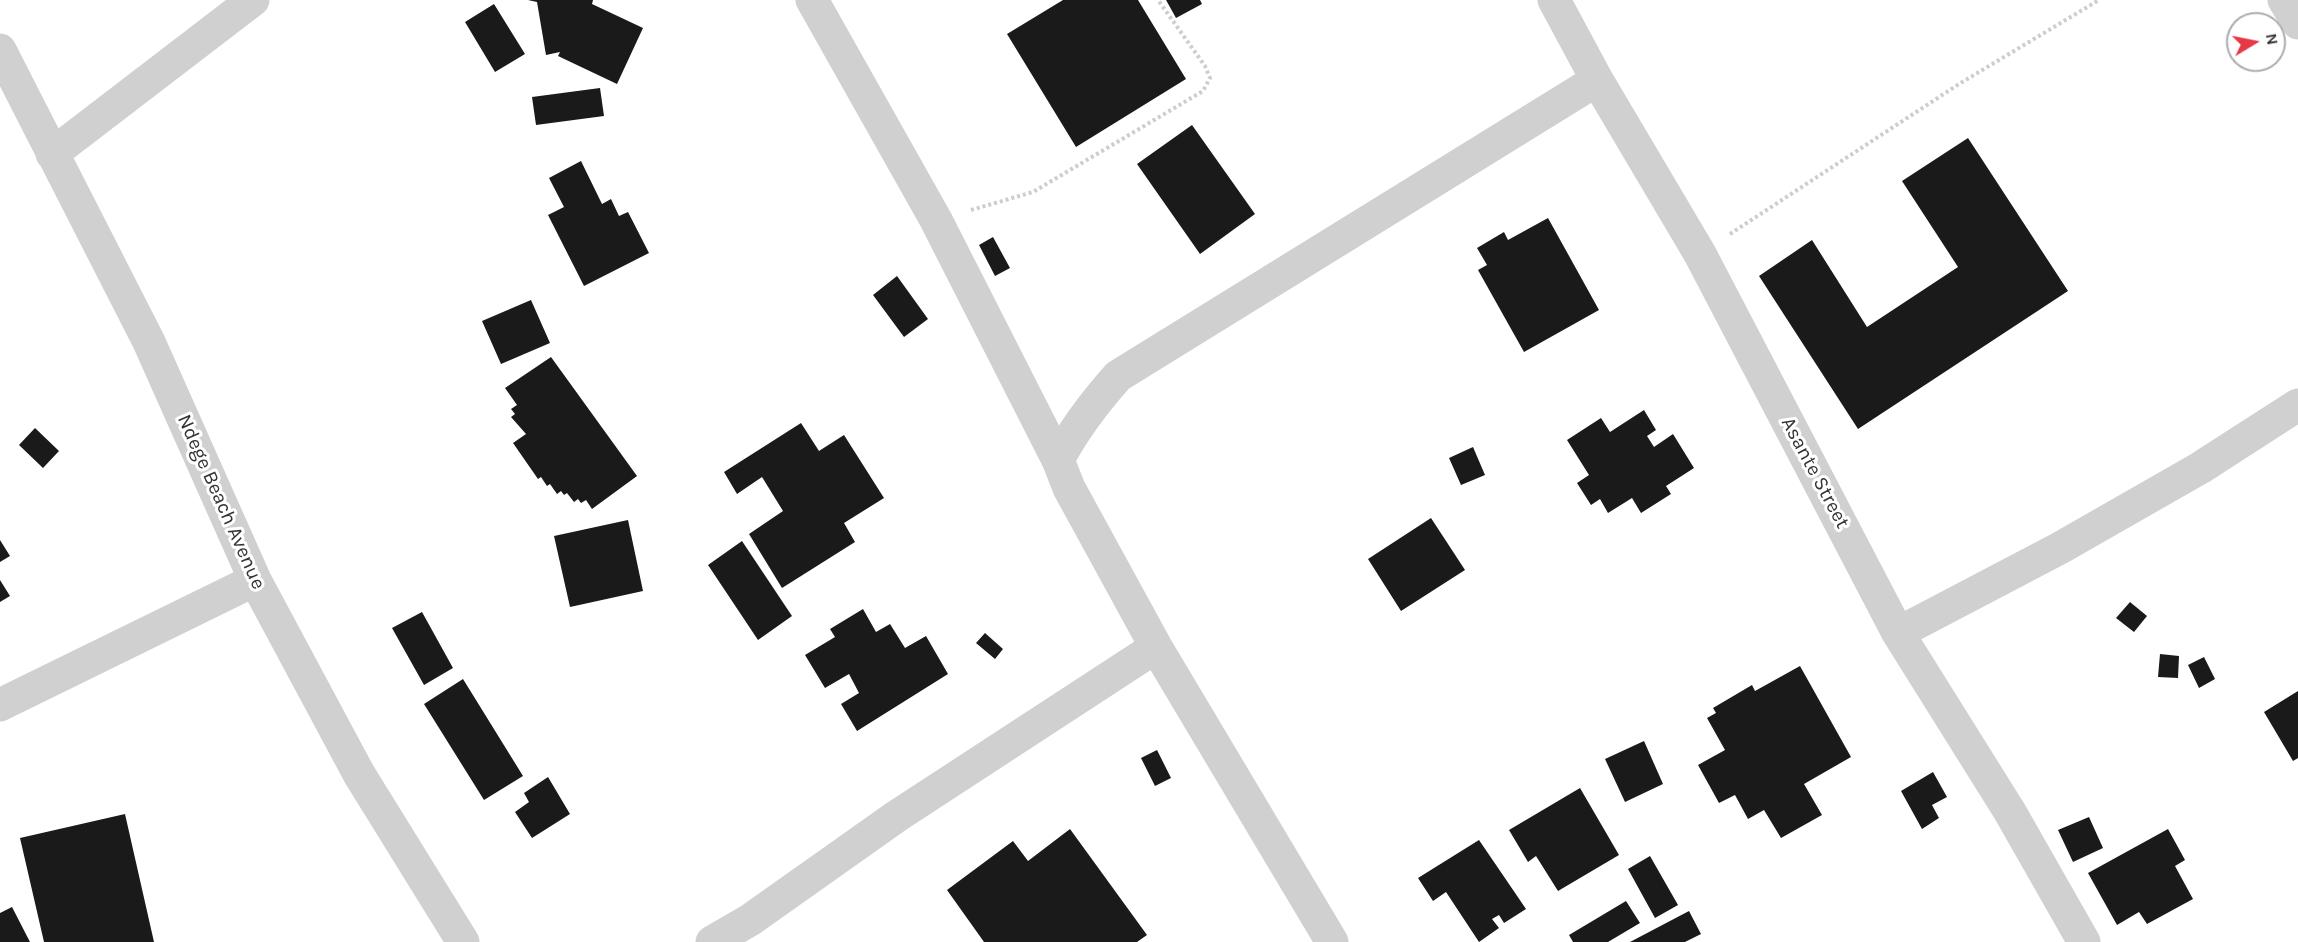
<!DOCTYPE html>
<html>
<head>
<meta charset="utf-8">
<style>
	body { margin:0 }
	#map { position:relative; width:2298px; height:942px; overflow:hidden; background:#fff; font-family:Karla,sans-serif }
	canvas { display:block }
	.north { position:absolute; left:2226px; top:12px; width:60px; height:60px; box-sizing:border-box; background:#fff; border:2px solid #adadad; border-radius:50%; rotate:80deg; font-size:16px; font-weight:700; line-height:24px; text-align:center; color:#333 }
	.north::after { content:''; display:block; margin:auto; width:21px; height:27px; background:#e63946; clip-path:polygon(50% 0,100% 100%,50% 72%,0 100%) }
</style>
</head>
<body>
<div id="map">
<canvas width="2298" height="942"></canvas>
<div class="north">N</div>
</div>
<script>
const ctx = document.querySelector('canvas').getContext('2d');
ctx.lineJoin = 'round';
function paint(path, color) { ctx.fillStyle = color; ctx.fill(path, 'evenodd'); }
function trace(path, color, width, dash) { ctx.strokeStyle = color; ctx.lineWidth = width; ctx.lineCap = dash ? 'butt' : 'round'; ctx.setLineDash(dash || []); ctx.stroke(path); }
function drawText(font, color, halo, rows, align = 'center') {
  ctx.font = font + ' Karla,sans-serif'; ctx.lineWidth = 6; ctx.setLineDash([]); ctx.textBaseline = 'middle'; ctx.strokeStyle = halo; ctx.fillStyle = color; for (const [text, x, y, turn = 0] of rows) {
    ctx.save(); ctx.translate(x, y); ctx.rotate((+turn || 0) * Math.PI / 180); ctx.textAlign = isNaN(turn) ? turn : align; if (halo) ctx.strokeText(text, 0, 0); ctx.fillText(text, 0, 0); ctx.restore();
  }
}
paint(new Path2D(`
	M528,0H593L592,4L643,28L617,84L558,56L560,52L546,55L537,2Z
	M1063,0H1138L1186,79L1076,147L1007,34Z
	M1166,0H1200L1202,4L1176,18Z
	M494,4L525,54L495,72L465,22Z
	M600,88L604,116L536,125L532,97Z
	M1192,125L1255,214L1200,254L1137,164Z
	M1968,138L2068,291L1858,429L1759,276L1812,240L1867,327L1958,267L1902,181Z
	M581,161L602,204L611,199L619,216L628,212L649,253L584,286L548,215L564,207L549,178Z
	M1548,218L1599,310L1524,352L1478,270L1487,265L1477,248L1504,232L1508,240Z
	M993,237L1010,268L995,276L979,245Z
	M897,276L928,319L904,337L873,295Z
	M531,300L550,343L501,364L482,321Z
	M551,357L637,476L592,509L586,500L581,503L578,499L574,502L567,493L564,495L561,491L557,494L550,484L547,486L541,477L538,479L513,443L526,434L511,417L515,414L511,409L517,405L505,388Z
	M1644,410L1656,430L1647,436L1654,447L1673,434L1694,468L1666,486L1671,494L1641,513L1632,498L1608,513L1600,499L1591,505L1577,483L1589,475L1567,440L1601,418L1610,432Z
	M801,423L819,451L844,435L884,498L844,523L855,542L782,588L749,534L783,511L762,477L737,494L724,472Z
	M35,428L59,451L43,468L19,445Z
	M1473,447L1485,475L1461,485L1449,458Z
	M1431,518L1465,570L1401,611L1368,559Z
	M628,520L643,591L570,607L554,536Z
	M0,540L10,556L0,562Z
	M742,541L792,616L758,640L708,565Z
	M0,580L10,596L0,602Z
	M2130,602L2147,616L2134,632L2116,618Z
	M863,609L876,632L890,624L905,648L926,636L948,674L857,731L841,704L859,693L849,674L825,688L805,655L835,637L830,629Z
	M422,612L453,668L424,685L392,628Z
	M985,633L1003,649L995,659L976,643Z
	M2160,654L2179,656L2178,678L2158,677Z
	M2204,657L2215,679L2199,688L2188,665Z
	M1800,666L1851,757L1804,784L1822,815L1781,838L1764,810L1748,819L1735,795L1719,803L1698,765L1725,750L1707,718L1716,713L1713,708L1752,685L1755,691Z
	M463,679L523,776L484,800L424,704Z
	M2298,691V758L2293,761L2264,712Z
	M1644,741L1663,784L1625,802L1605,759Z
	M1157,750L1171,778L1155,786L1141,758Z
	M1933,772L1947,797L1932,805L1939,818L1922,829L1901,791Z
	M548,777L570,814L532,838L515,812L529,802L524,793Z
	M1580,788L1619,855L1558,891L1536,856L1528,862L1509,830Z
	M125,814L154,942H44L20,838Z
	M2089,817L2103,848L2073,862L2058,830Z
	M1070,829L1147,935L1137,942H984L947,890L1013,841L1028,861Z
	M2168,829L2185,860L2175,866L2193,899L2147,924L2139,912L2117,925L2088,873Z
	M1479,840L1526,909L1504,923L1499,915L1492,919L1499,928L1479,942L1446,892L1433,901L1418,878Z
	M1650,856L1678,905L1655,918L1628,869Z
	M1626,901L1640,923L1608,942H1573L1569,935Z
	M12,907L30,942H0V913Z
	M1689,911L1701,934L1685,942H1630Z`), '#1a1a1a');
trace(new Path2D(`
	M971,210L1033,192L1203,91L1210,78L1205,66L1158,0
	M1730,234L1959,84L2099,0`), '#cdcdcd', 4, [3, 3]);
trace(new Path2D(`
	M812,0L936,220L1058,460
	M1554,0L1597,80L1700,254L1898,633L2010,812L2084,942
	M2284,0L2298,23
	M0,50L149,342L255,580L359,774L463,942
	M52,154L253,0
	M1898,633L2060,548L2200,468L2298,405
	M0,705L255,580
	M712,942L750,920L897,816L1156,647
	M1332,942L1156,647L1069,488L1058,460C1074,429 1094,403 1118,376L1597,80`), '#d0d0d0', 33);
drawText('20px', '#333', '#fff', [
	["Asante Street",1815,473,62],
	["Ndege Beach Avenue",221,502,66]
]);
</script>
</body>
</html>
